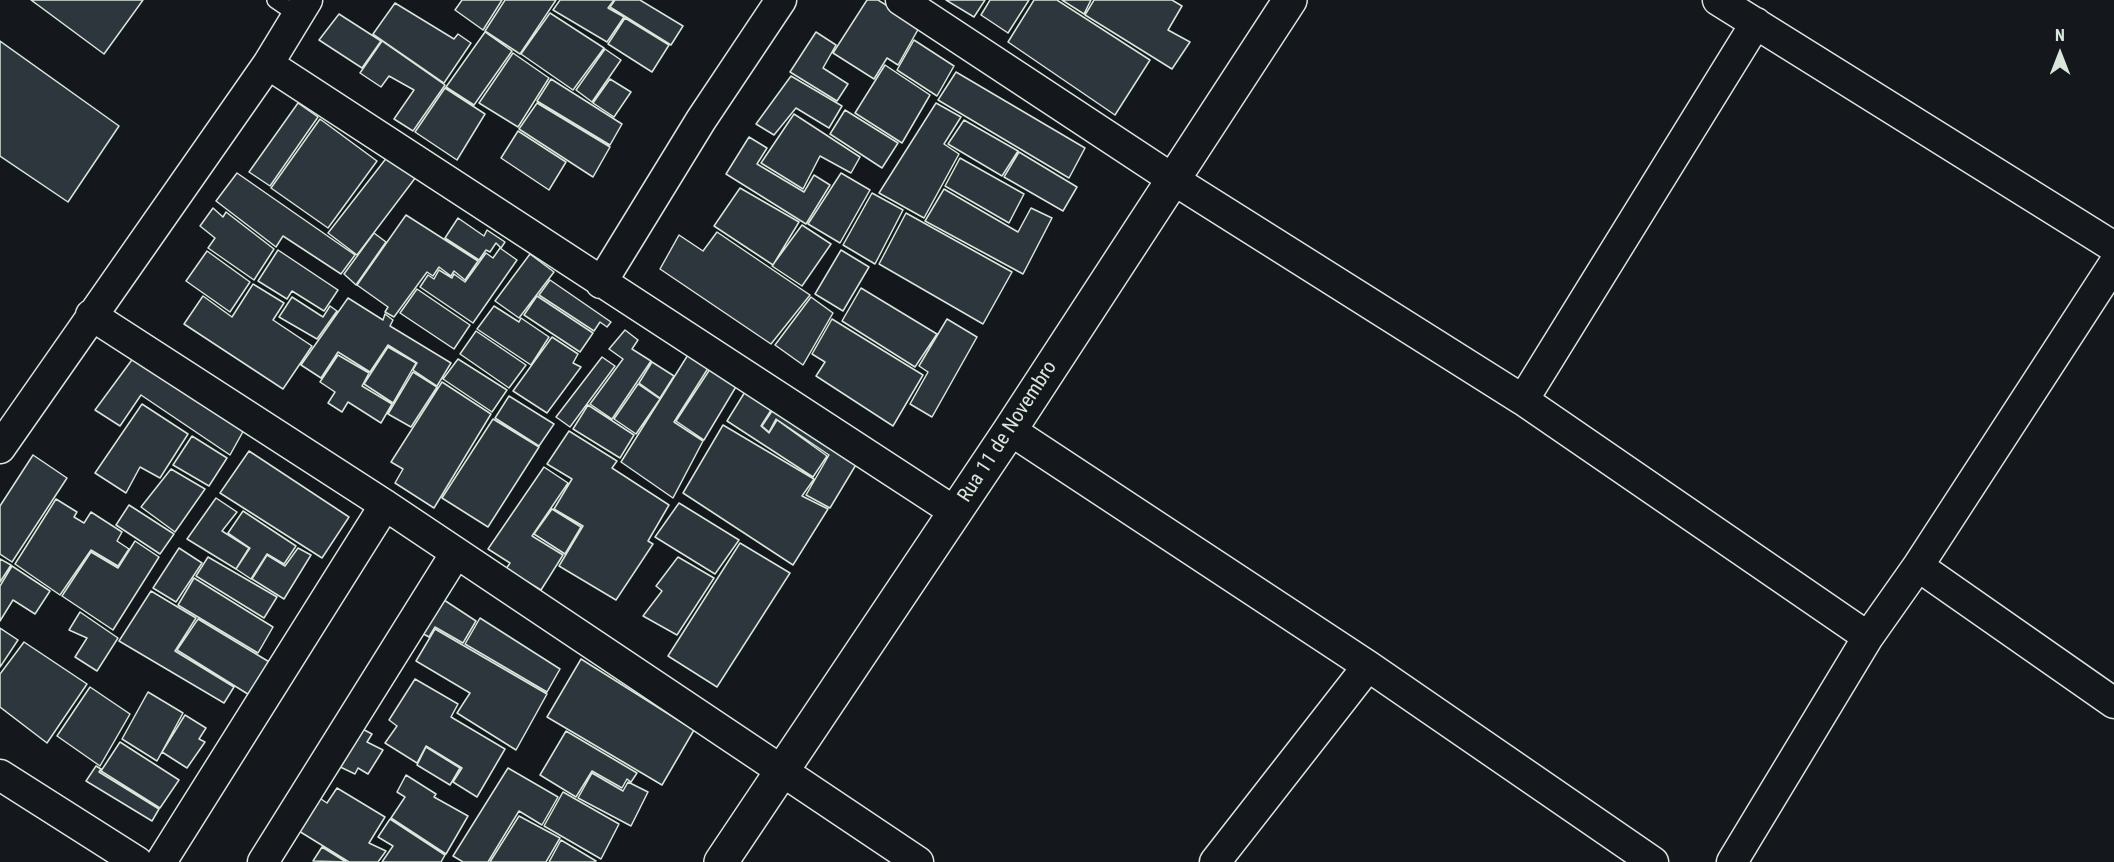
<!DOCTYPE html>
<html>
<head>
<meta charset="utf-8">
<style>
	body { margin:0 }
	#map { position:relative; width:2114px; height:862px; overflow:hidden; background:#14181c; font-family:"Roboto Condensed",sans-serif }
	canvas { display:block }
	.north { position:absolute; left:2030px; top:24px; width:60px; height:60px; -webkit-text-stroke:4px #14181c; paint-order:stroke; rotate:0deg; font-size:16px; font-weight:700; line-height:24px; text-align:center; color:#d8e6dc }
	.north::after { content:''; display:block; margin:auto; width:21px; height:27px; background:#d8e6dc; clip-path:polygon(50% 0,100% 100%,50% 72%,0 100%) }
</style>
</head>
<body>
<div id="map">
<canvas width="2114" height="862"></canvas>
<div class="north">N</div>
</div>
<script>
const ctx = document.querySelector('canvas').getContext('2d');
ctx.lineJoin = 'round';
function paint(path, color) { ctx.fillStyle = color; ctx.fill(path, 'evenodd'); }
function trace(path, color, width, dash) { ctx.strokeStyle = color; ctx.lineWidth = width; ctx.lineCap = dash ? 'butt' : 'round'; ctx.setLineDash(dash || []); ctx.stroke(path); }
function drawText(font, color, halo, rows, align = 'center') {
  ctx.font = font + ' "Roboto Condensed",sans-serif'; ctx.lineWidth = 4.5; ctx.setLineDash([]); ctx.textBaseline = 'middle'; ctx.strokeStyle = halo; ctx.fillStyle = color; for (const [text, x, y, turn = 0] of rows) {
    ctx.save(); ctx.translate(x, y); ctx.rotate((+turn || 0) * Math.PI / 180); ctx.textAlign = isNaN(turn) ? turn : align; if (halo) ctx.strokeText(text, 0, 0); ctx.fillText(text, 0, 0); ctx.restore();
  }
}
const building = new Path2D(`
	M31,0H143L104,54Z
	M462,0H502L483,30L455,10Z
	M505,0H556L520,54L485,31Z
	M560,0H614L608,8L624,17L607,42L553,10Z
	M615,0H640L683,26L671,45L610,7Z
	M867,0H878L920,26L898,65L887,58L874,79L833,53Z
	M946,0H985L974,17Z
	M990,0H1029L1008,33L981,15Z
	M1034,0H1057L1150,60L1115,115L1008,42Z
	M1062,0H1091L1084,14Z
	M1094,0H1172L1182,6L1168,30L1190,42L1172,69L1085,15Z
	M395,3L454,39L458,34L471,43L444,83L373,34Z
	M550,13L604,48L573,90L521,54Z
	M339,14L381,41L362,68L319,40Z
	M625,18L669,45L652,72L608,44Z
	M485,32L512,51L474,105L446,87Z
	M816,32L836,45L823,68L848,84L837,101L790,72Z
	M914,40L954,66L937,96L897,70Z
	M0,41L119,126L68,202L0,156Z
	M382,41L445,85L413,131L394,119L414,90L389,76L381,87L360,73Z
	M605,49L621,60L592,102L576,90Z
	M513,53L549,78L518,127L479,103Z
	M885,65L930,95L902,143L855,113Z
	M956,72L1085,148L1069,178L938,100Z
	M791,76L842,106L829,128L796,108L774,135L756,124Z
	M551,79L622,124L610,145L537,101Z
	M610,79L631,92L614,117L593,103Z
	M445,88L485,114L457,160L415,132Z
	M298,103L318,117L270,186L249,172Z
	M537,103L610,147L593,177L519,129Z
	M936,103L961,117L944,144L959,154L924,218L879,193Z
	M845,110L898,143L882,168L830,134Z
	M794,114L860,157L851,173L820,156L803,189L761,163Z
	M320,119L377,161L328,228L271,188Z
	M964,120L1018,151L1002,176L948,144Z
	M518,131L566,162L549,190L501,158Z
	M749,137L767,148L757,164L804,192L814,175L830,185L806,224L726,174Z
	M1019,152L1077,187L1063,211L1004,177Z
	M388,156L416,177L357,255L328,233Z
	M960,158L1024,194L1009,223L945,186Z
	M237,173L355,255L341,274L283,236L276,247L216,201Z
	M841,173L870,190L840,243L808,224Z
	M740,188L799,222L773,265L714,226Z
	M944,189L1018,232L1031,208L1052,218L1023,274L925,221Z
	M872,193L903,210L875,264L843,245Z
	M213,208L223,217L226,212L274,249L254,280L208,248L215,238L200,226Z
	M906,213L1012,272L983,324L879,264Z
	M406,215L478,261L465,280L454,271L451,276L439,267L433,276L427,272L394,317L385,312L388,307L357,285Z
	M458,218L484,236L487,230L505,242L501,248L496,243L490,252L486,250L479,260L445,238Z
	M802,225L831,244L802,286L772,266Z
	M717,232L810,295L771,344L660,269L679,235L703,251Z
	M374,233L386,242L356,285L344,274Z
	M500,248L517,260L473,323L420,287L428,275L434,279L439,270L452,278L454,274L465,282L486,253L493,258Z
	M278,250L338,290L324,311L292,291L287,299L258,281Z
	M841,250L869,267L843,311L815,294Z
	M207,251L250,282L230,312L186,281Z
	M530,254L554,272L519,318L495,301Z
	M550,280L611,322L607,327L600,322L594,331L539,295Z
	M253,284L284,303L273,320L312,346L283,389L184,324L203,296L232,317Z
	M861,288L937,334L915,367L842,321Z
	M417,289L470,325L454,349L400,313Z
	M537,296L593,333L580,352L524,315Z
	M292,297L323,317L330,306L337,311L317,339L279,317Z
	M811,297L833,313L803,365L775,345Z
	M348,298L383,320L385,314L393,320L390,326L451,363L437,386L413,370L417,363L388,345L370,372L338,352L321,378L301,365Z
	M494,306L519,322L521,318L549,337L531,365L477,329Z
	M832,319L923,375L893,426L816,376L825,362L812,354Z
	M947,319L977,337L932,417L910,404L928,372L919,366Z
	M625,330L638,340L632,349L651,361L612,419L590,404L623,359L609,349Z
	M476,331L526,365L509,388L460,354Z
	M552,337L578,354L573,363L581,367L547,413L513,391Z
	M388,347L416,363L393,403L364,384Z
	M691,350L712,362L674,422L703,441L673,498L621,462Z
	M338,355L369,373L362,386L392,404L381,423L348,402L342,412L328,403L335,392L320,382Z
	M134,357L245,428L230,455L141,395L120,426L95,410Z
	M602,357L615,366L570,427L556,417Z
	M458,359L507,390L492,412L443,379Z
	M652,362L674,376L660,398L639,383Z
	M714,363L740,380L704,440L676,421Z
	M413,372L437,387L411,427L388,414Z
	M442,382L491,414L434,508L395,483L403,469L391,462Z
	M638,384L660,399L636,434L614,419Z
	M748,387L775,404L761,426L769,433L777,420L827,456L813,477L727,421Z
	M509,396L554,424L539,446L495,418Z
	M142,404L188,434L160,478L140,467L126,493L95,473Z
	M588,405L634,435L620,458L573,429Z
	M776,405L860,458L830,508L806,495L829,455L776,419L769,432L762,426Z
	M493,419L539,447L488,527L442,498Z
	M723,425L814,479L802,496L828,509L793,565L683,493Z
	M569,431L617,461L612,468L669,505L648,541L653,544L616,600L559,566L583,526L554,509L572,479L547,464Z
	M192,436L227,458L209,486L173,465Z
	M249,451L349,517L322,558L220,493Z
	M33,455L67,478L12,562L0,554V506Z
	M544,467L568,483L532,536L563,555L541,590L506,569L510,563L488,549Z
	M171,469L205,489L175,532L141,507Z
	M216,498L237,512L222,531L249,548L236,569L187,539Z
	M56,499L77,512L74,517L84,523L91,512L122,532L117,541L129,549L118,566L91,550L60,595L15,564Z
	M679,503L739,540L715,574L655,537Z
	M129,505L174,534L160,554L116,525Z
	M552,509L581,527L565,554L534,534Z
	M243,511L296,546L284,564L267,554L251,579L236,569L250,548L228,533Z
	M135,541L159,557L113,630L62,596L91,552L118,568Z
	M740,543L790,573L717,687L668,656Z
	M179,548L202,563L176,602L153,588Z
	M298,548L311,555L284,599L252,579L267,555L285,566Z
	M208,557L277,597L264,618L196,576Z
	M678,557L714,578L677,635L643,616L662,591L656,586Z
	M0,559L11,565L0,582Z
	M12,566L50,591L35,614L13,600L0,621V586Z
	M194,578L273,627L258,653L178,605Z
	M151,591L196,618L175,651L234,687L224,703L119,641Z
	M441,598L476,621L463,643L435,627L429,637L420,632Z
	M80,612L118,638L97,671L75,657L87,638L69,630Z
	M480,618L560,669L547,692L465,644Z
	M198,619L271,663L251,696L177,650Z
	M0,628L18,640L0,667Z
	M435,629L547,694L516,750L457,713L470,693L416,661Z
	M24,642L87,684L47,743L0,707V674Z
	M581,659L694,730L662,785L547,717Z
	M415,679L458,704L451,717L505,749L477,797L453,782L462,768L426,746L417,763L385,743L397,726L389,720Z
	M90,687L130,714L100,766L57,736Z
	M148,692L183,713L157,761L122,739Z
	M185,715L206,728L199,739L205,742L187,768L162,752Z
	M355,725L372,734L367,742L383,750L368,774L358,768L355,774L332,763Z
	M566,731L637,773L631,782L627,779L622,788L592,771L576,797L540,775Z
	M120,742L179,780L160,808L101,771Z
	M426,747L460,768L450,785L417,765Z
	M96,766L101,769L99,772L159,809L152,821L86,781Z
	M508,768L558,797L542,825L519,811L488,862H463L453,856Z
	M592,773L623,791L628,782L648,792L631,826L578,798Z
	M406,775L436,794L434,797L468,816L446,854L391,818L405,797L397,792Z
	M337,788L385,817L369,843L386,851L378,862H349L294,828L315,795L327,803Z
	M563,792L619,824L601,859L544,826Z
	M519,816L560,838L546,862H490Z
	M390,819L445,855L441,862H382L393,846L378,837Z
	M561,840L596,861L595,862H549Z
	M322,847L346,862L313,861Z`);
paint(building, '#2c363c');
trace(building, '#d8e6dc', 1.5);
const service = new Path2D(`
	M275,0L297,15`);
const minor = new Path2D(`
	M901,0L1174,180L1523,400L1868,637
	M1718,0L2114,247
	M268,64L955,512
	M601,283L701,120L781,0
	M91,315L385,505L918,862
	M1523,400L1756,23
	M1010,430L1368,666L1653,862
	M0,448L268,64L307,0
	M1918,566L2114,703
	M0,775L137,862
	M161,862L385,505
	M263,862L456,553
	M1215,862L1368,666
	M1732,862L1868,637L1918,566L2114,264`);
const secondary = new Path2D(`
	M721,862L1010,430L1290,0`);
trace(service, '#d8e6dc', 18);
trace(minor, '#d8e6dc', 33);
trace(secondary, '#d8e6dc', 36);
trace(service, '#14181c', 15);
trace(minor, '#14181c', 30);
trace(secondary, '#14181c', 33);
drawText('20px', '#d8e6dc', '#14181c', [
	["Rua 11 de Novembro",1008,432,-57]
]);
</script>
</body>
</html>
